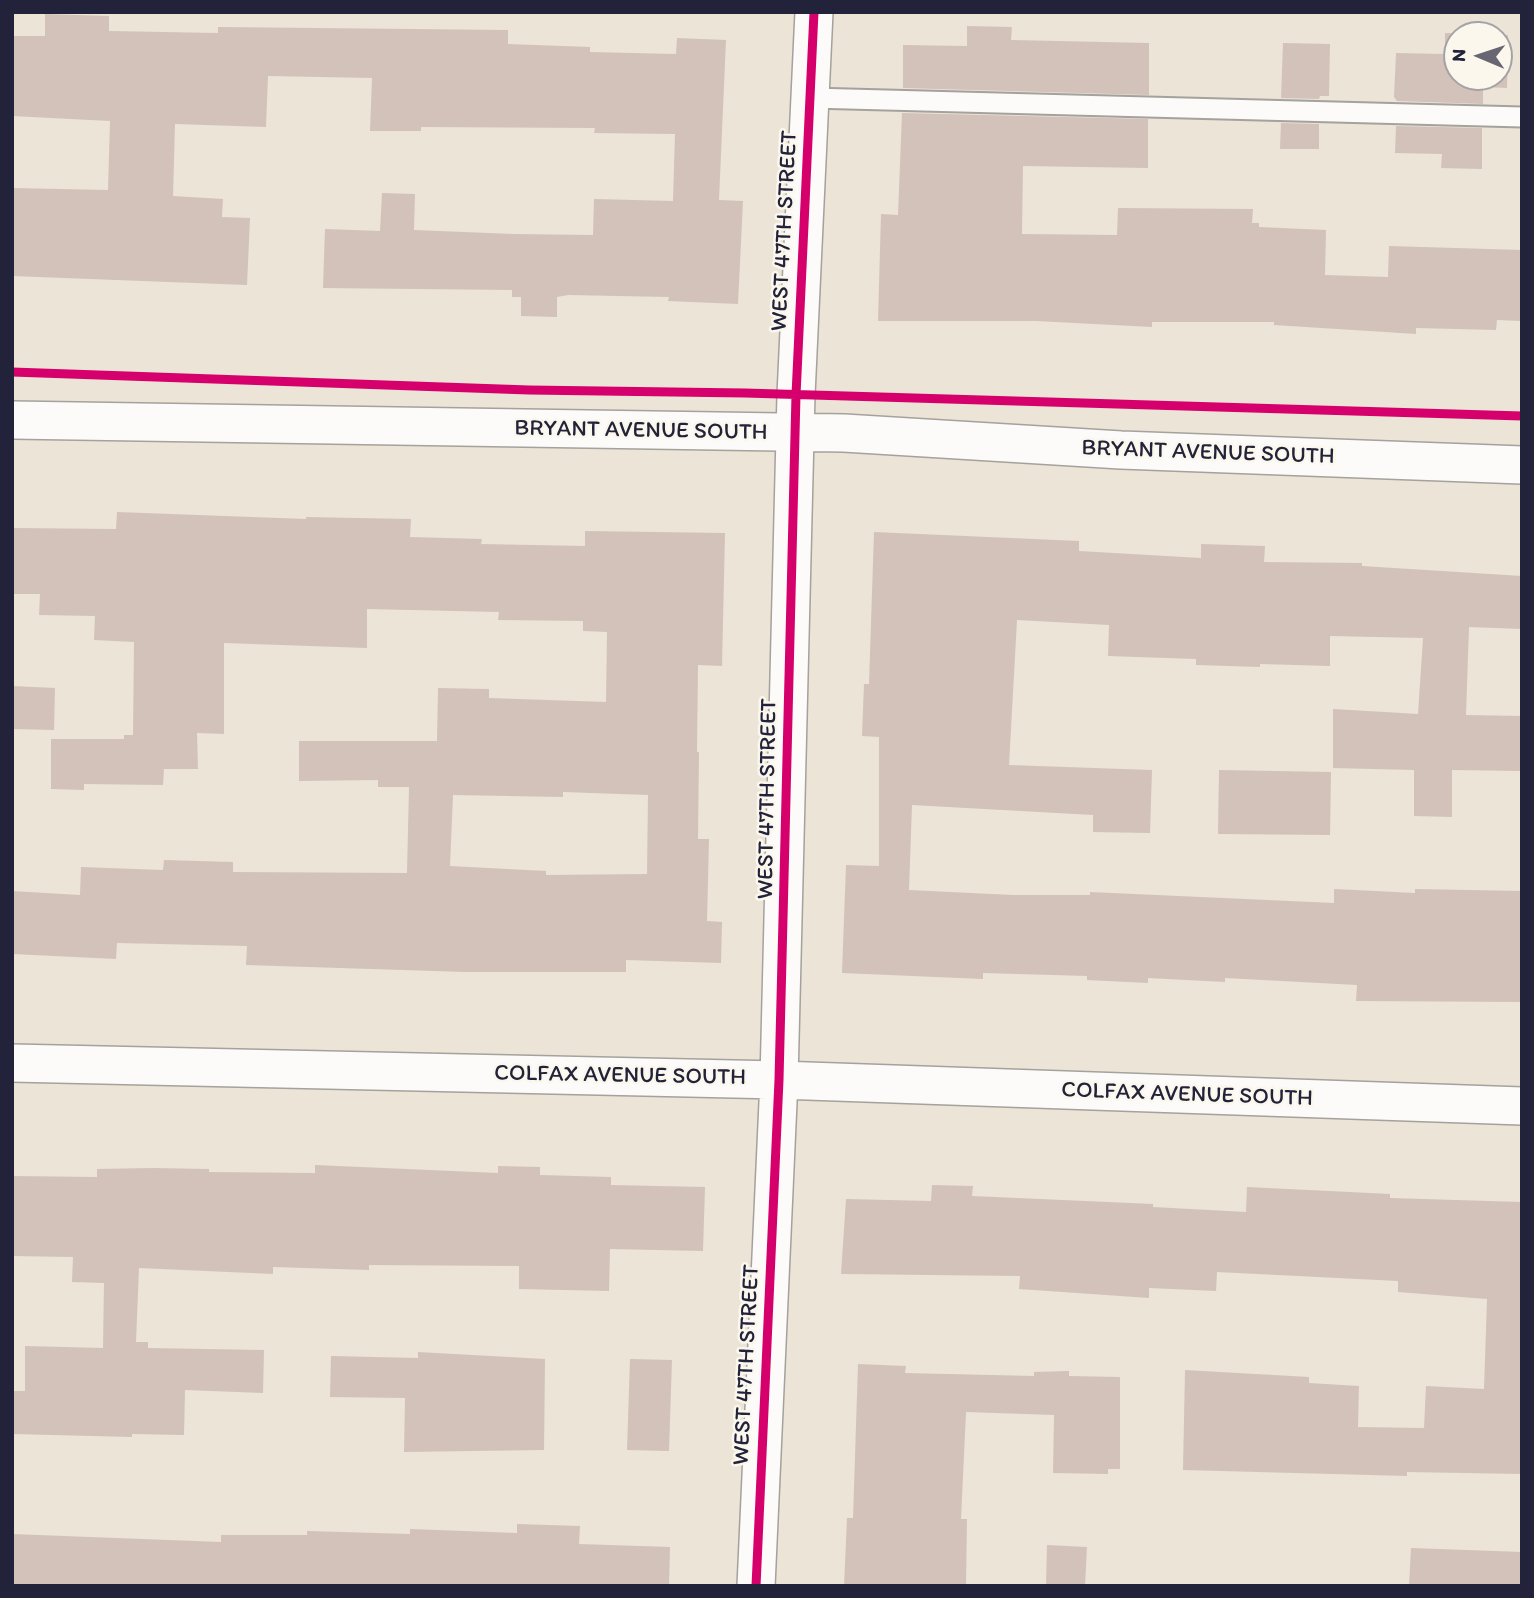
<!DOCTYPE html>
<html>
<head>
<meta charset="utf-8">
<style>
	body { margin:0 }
	#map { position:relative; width:1534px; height:1598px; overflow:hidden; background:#ebe4d7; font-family:Itim,sans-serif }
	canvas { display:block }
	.frame { position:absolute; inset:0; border:14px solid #22223b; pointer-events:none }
	.north { position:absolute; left:1443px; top:21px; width:70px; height:70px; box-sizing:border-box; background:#fbf7ec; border:2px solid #a4a2a5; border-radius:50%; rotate:272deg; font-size:19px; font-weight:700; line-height:28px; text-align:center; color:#22223b }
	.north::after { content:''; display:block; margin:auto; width:24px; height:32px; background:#686672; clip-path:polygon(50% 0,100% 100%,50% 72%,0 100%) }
</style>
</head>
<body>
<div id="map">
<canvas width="1534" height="1598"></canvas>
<div class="frame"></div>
<div class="north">N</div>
</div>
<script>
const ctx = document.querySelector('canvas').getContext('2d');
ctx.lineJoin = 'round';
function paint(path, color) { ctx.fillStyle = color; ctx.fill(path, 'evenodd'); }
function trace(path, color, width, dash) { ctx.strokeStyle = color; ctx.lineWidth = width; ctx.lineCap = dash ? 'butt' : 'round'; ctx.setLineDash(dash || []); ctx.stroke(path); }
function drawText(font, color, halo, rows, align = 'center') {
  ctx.font = font + ' Itim,sans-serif'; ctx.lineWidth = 5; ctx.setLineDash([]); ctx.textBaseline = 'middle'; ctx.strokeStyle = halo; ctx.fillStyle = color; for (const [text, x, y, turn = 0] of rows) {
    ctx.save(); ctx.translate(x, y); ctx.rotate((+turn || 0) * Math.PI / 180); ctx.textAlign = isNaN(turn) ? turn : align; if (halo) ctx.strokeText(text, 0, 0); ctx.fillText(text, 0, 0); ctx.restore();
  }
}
paint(new Path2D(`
	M45,14L109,16V31L218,33V27L508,30V44L590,47V52L676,54L677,38L726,40L719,200L743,201L738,304L668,301L669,297L568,295L557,297V317L521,316V297H512V290L323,288L325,229L380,231L382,193L415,194L414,230L513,234L593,235L594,199L673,201L675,134L594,133L595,128L421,127V131H370L372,78L268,76L266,127L175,124L173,196L223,199L222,217L250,218L247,285L12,276V188L108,190L110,121L12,116V36H45Z
	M967,26L1012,27L1011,40L1149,43V95L903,88V45L967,46Z
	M1445,33L1508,35L1507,88L1483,87V104L1397,101L1394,97L1396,53L1445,54ZM1457,35H1499V77H1457Z
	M1283,43L1330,44L1329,96H1320L1319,99L1281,98Z
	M902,113L1148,119V168L1023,166L1022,234L1117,235L1118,208L1253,209L1252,223H1259V227L1326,230L1325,275L1388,277L1389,246L1522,250V321L1497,320L1496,330L1416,328V334L1274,325V322H1152V327L1036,321H878L881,214L898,215Z
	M1281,123L1319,124V149H1280Z
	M1396,126L1482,128V169L1441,168L1442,154L1395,153Z
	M117,512L306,519V517L411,519L410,537L482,539L481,544L585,546V531L725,533L722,666L698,665L697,752H699L698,839H709L707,921L722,922L721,963L626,960V972H465L246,965L247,946L117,943L116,959L12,954V891L80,895L81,867L163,870L164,860L233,862V872L407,873L409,787H378V780L299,781V741H437L438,688L489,689V698L606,702L607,632L583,631V621L498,620L499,612L367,609V648L224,643V734L197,733L198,769H164L163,785L84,784V790L51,789V739H124V735H133L134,642L94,640L95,616L39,615L40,594H14V528L116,529ZM563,792L648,795L647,874L546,875V871L450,866L453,795L563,797Z
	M874,532L1079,541V551L1201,558V544L1265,546L1264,562L1362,563V566L1522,576V629L1469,627L1466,715L1522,716V771L1452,770V817L1414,816V770L1333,768V709L1418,714L1423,638L1330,636V666L1260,664V667L1196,665V659L1108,656L1109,625L1017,620L1009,765L1152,770L1150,833L1093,832V815L912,805L909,890L1013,895H1090V892L1334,903V889L1415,893V889L1522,891V1002L1356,1001L1357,985L1225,978V982L1148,978V983L1087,980V976L983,973V979L842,973L846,865L879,866V737L862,736L864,684H869Z
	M12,686L55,688L54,730L12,729Z
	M1219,770L1331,772L1330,835L1218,834Z
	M315,1165L498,1173V1166L540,1167V1175L611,1177V1185L705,1187L703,1251L610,1249L609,1291L519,1289V1266L369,1265V1270L273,1267V1274L139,1268L136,1342H148V1348L264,1350L263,1393L185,1390L184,1435L132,1434V1437L12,1434V1391H25V1346L103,1348L104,1283L72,1282L73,1257L12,1256V1176L97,1177V1169L153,1168L209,1169V1172L315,1173Z
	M932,1185L973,1186L972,1196L1153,1204V1207L1246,1212L1247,1187L1390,1194V1198L1522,1202V1474L1407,1472V1476L1183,1470L1185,1370L1309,1377V1383L1359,1386L1358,1427L1424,1428L1426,1386L1484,1389L1487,1299L1398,1292V1281L1217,1272L1216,1291L1149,1288V1298L1019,1289L1020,1276L841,1274L846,1199L931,1201Z
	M418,1352L545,1359L544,1450L404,1452L405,1398L330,1397L331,1356L418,1358Z
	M630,1359L672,1360L669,1451L627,1450Z
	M858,1364L906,1366L905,1373L1034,1376V1372L1069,1371V1376L1120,1377V1469H1108V1474L1053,1473L1054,1415L966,1412L961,1519H967L966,1586H844L847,1518H853Z
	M517,1524L580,1526L579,1544L670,1547L669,1586H12V1534L221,1542V1535H307V1531L410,1534V1529L517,1533Z
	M1047,1545L1087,1547L1085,1586H1046Z
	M1411,1548L1522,1552V1586H1409Z`), '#d3c2b9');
const service = new Path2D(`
	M811,98L1522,117`);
const minor = new Path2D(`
	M12,420L844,433L1121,450L1522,465
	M12,1063L779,1080L1522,1106
	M756,1586L779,1080L796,395L814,12`);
trace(service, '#a5a19c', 23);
trace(minor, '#a5a19c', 40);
trace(service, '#fcfbf9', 19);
trace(minor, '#fcfbf9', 37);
trace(new Path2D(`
	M12,372L529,390L745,393L1522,416
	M756,1586L779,1080L796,395L814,12`), '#d6006c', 9);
drawText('23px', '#22223b', '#fbf7ec', [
	["WEST 47TH STREET",785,231,-87],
	["BRYANT AVENUE SOUTH",641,431,1],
	["BRYANT AVENUE SOUTH",1208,453,2],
	["WEST 47TH STREET",768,799,-89],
	["COLFAX AVENUE SOUTH",620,1076,1],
	["COLFAX AVENUE SOUTH",1187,1095,2],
	["WEST 47TH STREET",747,1365,-87]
]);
</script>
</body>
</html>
